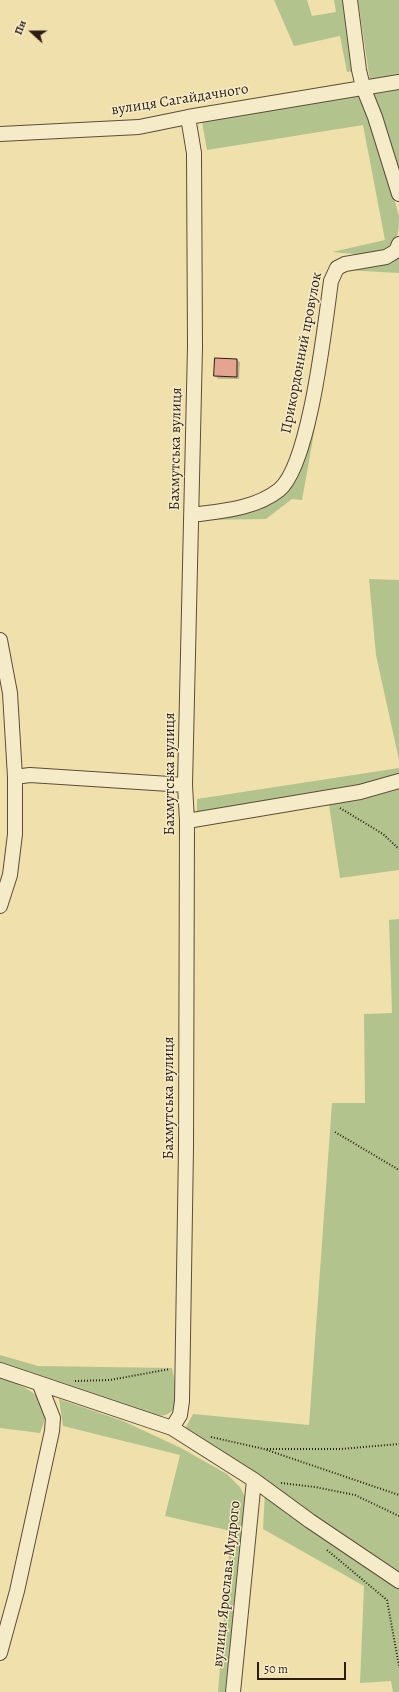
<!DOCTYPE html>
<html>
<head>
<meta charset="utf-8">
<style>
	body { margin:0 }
	#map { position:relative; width:399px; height:1692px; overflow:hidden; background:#f0e0ac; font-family:Alegreya,serif }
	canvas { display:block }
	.north { position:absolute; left:12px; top:12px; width:40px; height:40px; -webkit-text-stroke:3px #f5ebc9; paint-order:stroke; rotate:291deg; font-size:11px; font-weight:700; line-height:16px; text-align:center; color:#2b1c14 }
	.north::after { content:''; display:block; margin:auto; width:14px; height:18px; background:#2b1c14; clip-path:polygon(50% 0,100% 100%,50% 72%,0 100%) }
	.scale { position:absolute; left:257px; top:1662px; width:89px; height:18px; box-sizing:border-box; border:2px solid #2b1c14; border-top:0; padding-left:5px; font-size:12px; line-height:14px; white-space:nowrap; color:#2b1c14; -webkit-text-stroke:3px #f5ebc9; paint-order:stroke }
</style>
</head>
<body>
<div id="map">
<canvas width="399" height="1692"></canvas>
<div class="north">Пн</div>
<div class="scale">50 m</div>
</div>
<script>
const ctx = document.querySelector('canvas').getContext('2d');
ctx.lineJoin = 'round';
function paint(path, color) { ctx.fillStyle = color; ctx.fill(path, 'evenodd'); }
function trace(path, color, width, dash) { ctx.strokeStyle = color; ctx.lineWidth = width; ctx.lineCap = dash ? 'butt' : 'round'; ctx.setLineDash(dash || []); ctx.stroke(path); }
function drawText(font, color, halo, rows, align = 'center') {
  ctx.font = font + ' Alegreya,serif'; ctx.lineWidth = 3; ctx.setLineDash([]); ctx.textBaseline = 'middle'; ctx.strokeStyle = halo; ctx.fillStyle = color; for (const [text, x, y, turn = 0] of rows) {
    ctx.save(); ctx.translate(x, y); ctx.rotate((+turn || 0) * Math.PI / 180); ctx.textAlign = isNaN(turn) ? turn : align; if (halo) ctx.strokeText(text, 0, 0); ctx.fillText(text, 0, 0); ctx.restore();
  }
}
paint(new Path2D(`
	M274,0H307L312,16L336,12L334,0H345L355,71L347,72L340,36L294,46Z
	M358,0H399V76L370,81Z
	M399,89V176L369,94Z
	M358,94L371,116L399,216C399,227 399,237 393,246C384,259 346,253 332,252L385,240L363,125L207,150L202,122L342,95Z
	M399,255V273L344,270Z
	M326,366L302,500L292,499L266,519L206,520L271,503L287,490L303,462Z
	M369,579L399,580V760L376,655Z
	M399,768V776L382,782L197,815V799Z
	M399,786V870L340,878L329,805Z
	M399,919V1577L184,1431L193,1414L309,1425L332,1103H365L364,1014L392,1013L389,920Z
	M0,1355L38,1366L172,1368C175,1385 185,1414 160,1416C154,1417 147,1414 141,1413L0,1365Z
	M0,1377C17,1384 45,1392 45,1415C45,1421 42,1428 40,1433L0,1428Z
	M59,1399L123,1421L181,1448L227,1474L240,1487L247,1501L228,1692H218L231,1531L165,1516L180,1455L63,1426Z
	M265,1491L399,1587V1692H393L391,1681L360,1683L364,1586L263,1529Z`), '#b3c38e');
paint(new Path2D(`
	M237,360L240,362L239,379H218L216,376Z`), '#0003');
const building = new Path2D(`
	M215,358L237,359V377L214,376Z`);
paint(building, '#e5a48f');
trace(building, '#2b1c14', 1);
const minor = new Path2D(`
	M350,0L359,70L363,87L375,117L399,194
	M0,134L139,127L188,117L399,82
	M192,515C221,511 255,509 279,490C310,465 325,324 331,281L337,268L345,264L386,257L396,251L399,244
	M0,640L10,693L15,777V834L10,875L0,906
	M15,777L30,775L185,785
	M187,821L360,792L399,781
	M0,1370L172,1428L254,1480L310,1521L399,1581
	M172,1428L180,1415L182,1401L186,1148L187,821L185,785L195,347L194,153L188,117
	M0,1653L17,1591L52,1431L53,1418L40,1385
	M233,1692L254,1480`);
trace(minor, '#5c4d3a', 16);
trace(new Path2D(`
	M340,808L383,834L399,849
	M335,1132L399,1170
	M75,1381L110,1380L170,1369
	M211,1437L264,1449L399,1495
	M267,1449H341L399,1444
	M281,1483L315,1487L355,1495L399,1516
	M327,1550L387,1600L399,1666`), '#2b1c14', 2, [1, 2]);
trace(minor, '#f5ebc9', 14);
drawText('15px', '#2b1c14', '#f5ebc9', [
	["вулиця Сагайдачного",180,100,-9],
	["Прикордонний провулок",302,353,-79],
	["Бахмутська вулиця",176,449,-89],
	["Бахмутська вулиця",170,774,-90],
	["Бахмутська вулиця",169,1098,-90],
	["вулиця Ярослава Мудрого",227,1584,-84]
]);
</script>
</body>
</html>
